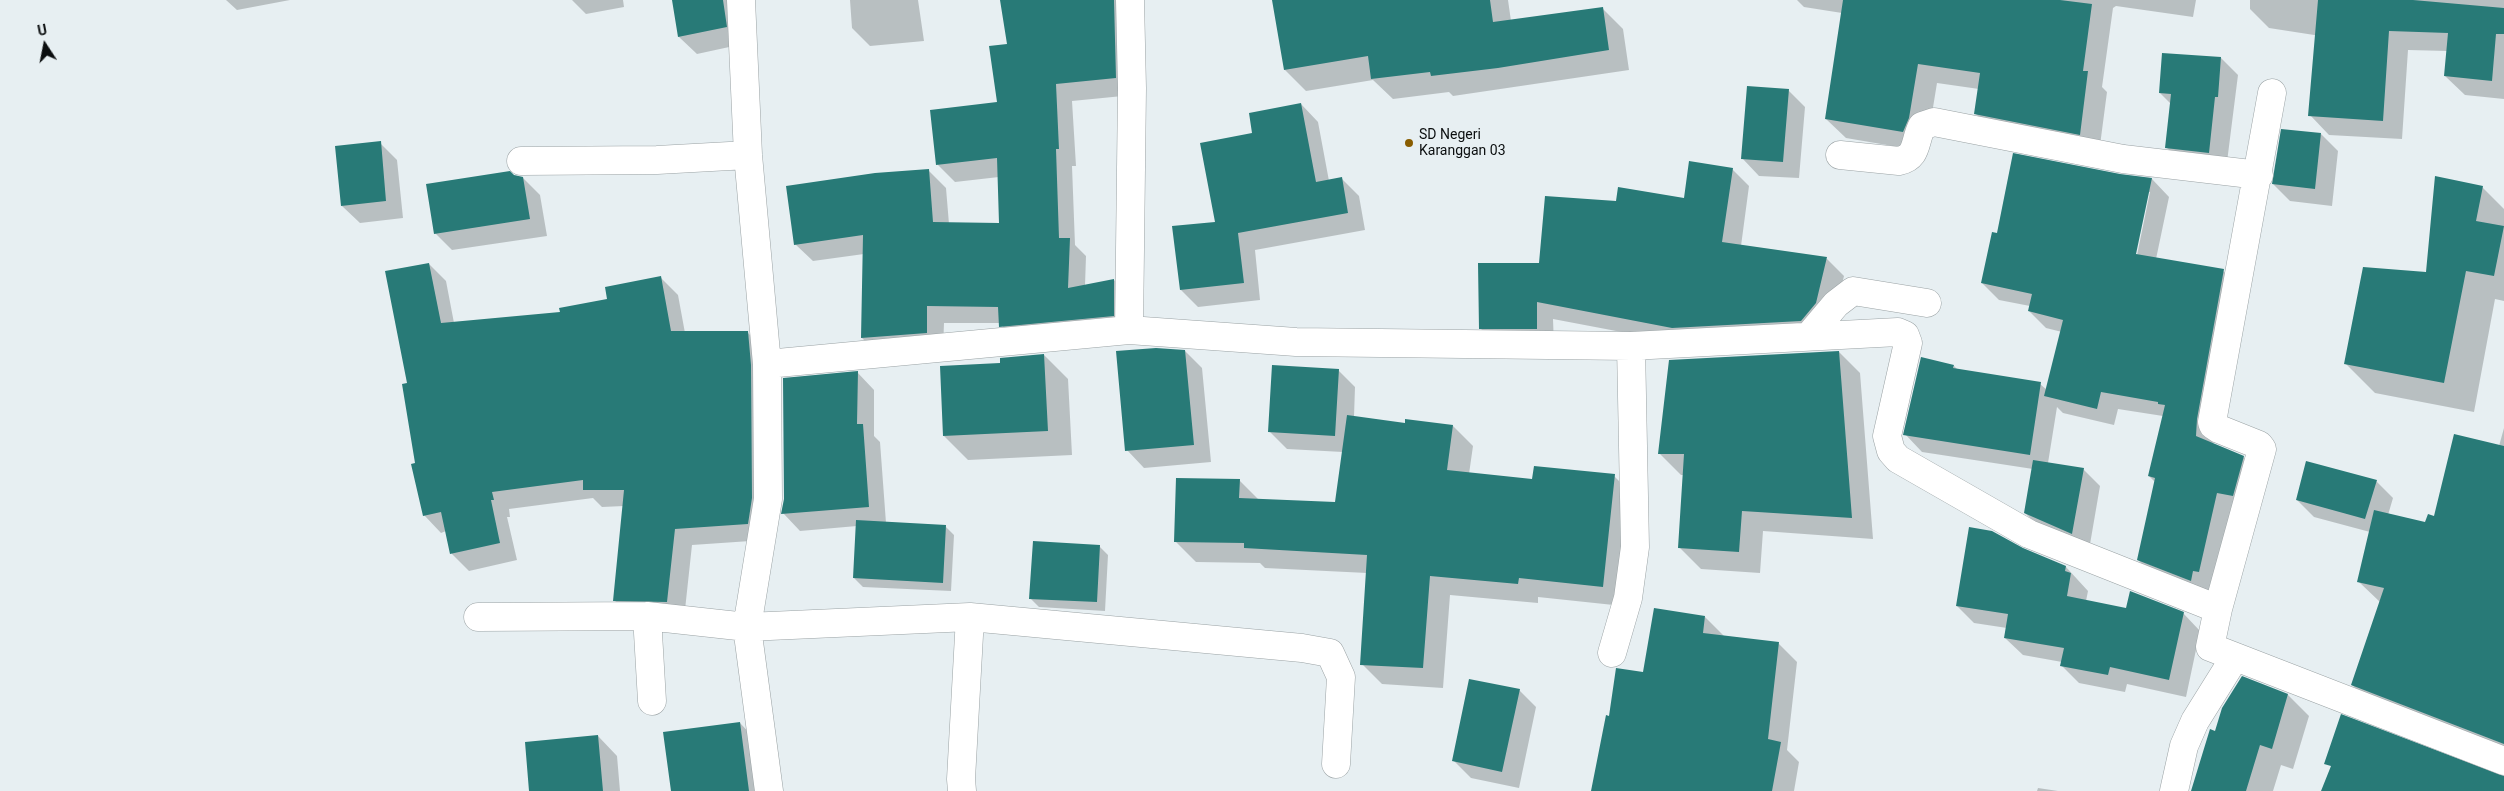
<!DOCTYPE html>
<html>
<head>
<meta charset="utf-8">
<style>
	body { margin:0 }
	#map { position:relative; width:2504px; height:791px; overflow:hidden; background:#e7eff2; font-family:Roboto,sans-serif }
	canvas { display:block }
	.north { position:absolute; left:20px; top:20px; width:50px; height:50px; -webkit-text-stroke:4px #e7eff2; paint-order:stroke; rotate:349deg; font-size:14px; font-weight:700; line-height:20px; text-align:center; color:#0b0e0f }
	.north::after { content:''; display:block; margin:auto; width:18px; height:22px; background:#0b0e0f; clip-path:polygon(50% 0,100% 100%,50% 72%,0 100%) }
</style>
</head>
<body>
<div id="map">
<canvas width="2504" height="791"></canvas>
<div class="north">U</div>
</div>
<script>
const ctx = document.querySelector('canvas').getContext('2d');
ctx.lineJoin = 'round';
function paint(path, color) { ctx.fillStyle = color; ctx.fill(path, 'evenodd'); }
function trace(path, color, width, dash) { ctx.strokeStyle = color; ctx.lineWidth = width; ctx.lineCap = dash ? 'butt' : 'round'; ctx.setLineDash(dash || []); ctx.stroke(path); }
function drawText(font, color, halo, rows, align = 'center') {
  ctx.font = font + ' Roboto,sans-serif'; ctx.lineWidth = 4; ctx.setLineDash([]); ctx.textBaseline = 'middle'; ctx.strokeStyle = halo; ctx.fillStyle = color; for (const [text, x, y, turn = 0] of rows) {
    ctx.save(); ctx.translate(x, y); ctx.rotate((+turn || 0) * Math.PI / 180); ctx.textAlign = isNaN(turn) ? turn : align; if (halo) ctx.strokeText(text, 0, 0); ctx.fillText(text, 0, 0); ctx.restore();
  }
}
paint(new Path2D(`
	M226,0H290L237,10Z
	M572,0H623L624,7L586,14Z
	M674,0H737L743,44L697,54L679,37Z
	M850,0H918L924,41L870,46L852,28Z
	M1032,0H1125L1133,95L1072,101L1076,166H1072L1075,245L1086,256L1085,286L1114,280L1131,297L1130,333L1017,343L1000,323H944L943,350L879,355L862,338L864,254L813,261L795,244L929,171L946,188L949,224H1000L999,177L955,182L938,165L931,111L998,103L1009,45Z
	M1273,0H1508L1511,21L1602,8L1623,29L1629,70L1453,96L1449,92L1393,99L1373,80L1306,91L1285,70Z
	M1797,0H2196L2193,17L2116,6L2113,8L2102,87L2107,92L2099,153L1995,133L1976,114L1979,89L1937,83L1928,138L1922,151L1846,138L1826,119L1842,13L1804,7Z
	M2250,0H2504V99L2465,95L2445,76L2448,51L2408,50L2402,139L2329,135L2310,115L2340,39L2269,28L2250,9Z
	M2221,58L2238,75L2226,170L2184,165L2167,148L2171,104L2160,93Z
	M1788,90L1805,107L1799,178L1759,176L1742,158Z
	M1301,104L1318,122L1329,181L1341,178L1359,196L1365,230L1255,250L1260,300L1198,307L1181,290L1217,223L1254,134Z
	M2321,134L2338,151L2332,206L2290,201L2273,184Z
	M380,143L397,160L403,218L360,223L342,206Z
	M1732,169L1749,186L1741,246L1827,259L1844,276L1833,321L1690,345L1553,319L1554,346L1497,345L1480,328L1540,264L1617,203L1685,200Z
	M2120,176L2152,179L2169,197L2156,259L2223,271L2241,288L2213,445L2243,457L2261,474L2208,598L2155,577L2138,560L2155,482L2149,476L2163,416L2118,409L2114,425L2063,413L2057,407L2048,463L2083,469L2100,486L2089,550L2042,530L2025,513L2033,469L1922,452L1905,434L1954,366L1958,370L2040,384L2047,390L2062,332L2046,328L2029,311L2030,306L1999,300L1982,283L1998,234ZM2148,192H2150L2136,260H2134Z
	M523,178L540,195L547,236L452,250L435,233Z
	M2482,187L2504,209V301L2495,299L2474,412L2375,393L2346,364L2427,273Z
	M429,264L446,281L454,323L561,313L609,300L661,278L678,295L685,333H748L765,350V540L692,545L684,619L632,617L614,600L624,506L602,507L593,498L509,509L510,517H507L517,560L469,571L452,554L446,531L441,533L424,515L408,384Z
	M1185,351L1202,368L1211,462L1144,468L1127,450Z
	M1839,352L1860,373L1873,539L1763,531L1760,573L1701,569L1680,548L1684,475H1681L1659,453Z
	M1044,355L1068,379L1072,455L968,460L944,436L1002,364Z
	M1338,370L1355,387L1354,417L1406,424L1453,426L1473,446L1469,474L1533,481L1614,476L1634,496L1623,606L1538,597V603L1450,595L1443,688L1382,684L1362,664L1367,573L1265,568L1260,563L1196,562L1176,542L1239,480L1259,500L1337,503L1343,452L1287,449L1270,432Z
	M857,372L874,390V436L880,442L886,523L945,526L954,535L951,591L863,587L854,578L857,526L800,531L783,513L785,499Z
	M2504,428V755L2372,704L2352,685L2380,602L2359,582L2370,532L2314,517L2297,500L2376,481L2393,498L2388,515L2426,524L2435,518L2499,446Z
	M1099,546L1108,555L1105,611L1039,607L1030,598Z
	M2023,550L2066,567L2088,591L2086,601L2127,609L2183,613L2200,631L2186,697L2127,684L2125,692L2079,683L2062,666V662L2023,655L2005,638L2007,628L1974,623L1957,606Z
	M1705,617L1724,636L1778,643L1797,662L1787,750L1799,762L1794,791H1592L1610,717L1644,674Z
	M2242,678L2288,695L2309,716L2293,769L2281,765L2273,791H2193Z
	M1519,690L1536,707L1519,788L1471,778L1454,761Z
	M740,723L759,743L766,791H672Z
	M598,736L617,756L620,791H531Z
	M2038,788L2058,791H2037Z`), '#0003');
paint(new Path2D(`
	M672,0H723L727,27L678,37Z
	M1000,0H1114L1116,78L1056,84L1059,149H1056L1059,238H1070L1068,288L1114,279V316L999,327L998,307L927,306V333L861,338L863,235L794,245L786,186L875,173L929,169L933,222L999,223L997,158L936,165L930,110L997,102L989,46L1007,44Z
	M1272,0H1490L1493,22L1603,7L1609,50L1498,68L1431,76L1430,72L1371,79L1368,56L1284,70Z
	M1843,0H2060L2092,4L2083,71H2088L2080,135L1974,114L1980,73L1918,64L1909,118L1903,132L1825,119Z
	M2318,0H2413L2504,8V34H2496L2492,81L2444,76L2448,33L2389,31L2383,121L2308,116Z
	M2162,53L2221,57L2218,97H2215L2209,153L2165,148L2171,94L2159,93Z
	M1747,86L1789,89L1783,162L1741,159Z
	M1301,103L1316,182L1342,177L1348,213L1238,233L1244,283L1180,290L1172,226L1215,222L1200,143L1252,133L1249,113Z
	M2281,129L2321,133L2315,189L2272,184Z
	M381,141L386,201L341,206L335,146Z
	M2013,153L2120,174L2152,178L2136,254L2224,269L2197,419L2196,436L2244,456L2233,496L2217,493L2199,572L2193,571L2191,581L2137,560L2155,478L2148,476L2165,405L2158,404V402L2101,392L2097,409L2044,396L2063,320L2028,311L2032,294L1981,283L1992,232L1997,233Z
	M1689,161L1733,168L1722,242L1827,257L1816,303L1801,321L1672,328L1537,302V329H1479L1478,263H1539L1545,196L1616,201L1618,187L1684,198Z
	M510,171L514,175L523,177L530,219L434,234L426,184Z
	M2435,176L2483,186L2476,221L2504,226L2494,276L2466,271L2444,383L2344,364L2363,267L2426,272Z
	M429,263L441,323L560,312L559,308L607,299L605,287L661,276L671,331H748L751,365L752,498L748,524L675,529L667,602L613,601L624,490H583V480L492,492L494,500H491L500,543L450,554L441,512L423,516L411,464L415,463L402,384L407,383L385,271Z
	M1156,348L1185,350L1194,445L1125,451L1116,351Z
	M1839,351L1852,518L1742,511L1739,552L1678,548L1684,454H1658L1669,360Z
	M1044,354L1048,431L943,436L940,366L1000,363V358Z
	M1921,357L1954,365L1953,368L2041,382L2030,455L1903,435Z
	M1272,365L1339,369L1335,436L1268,432Z
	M858,371L857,424H863L869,507L781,514L784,499L783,378Z
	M1347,415L1405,423V419L1453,425L1447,470L1532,479L1534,466L1615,474L1603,587L1519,578L1518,584L1430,576L1423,668L1360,665L1367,555L1244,548V543L1174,542L1176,478L1240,479L1239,498L1335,502Z
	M2454,434L2504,446V744L2351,685L2384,588L2357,582L2374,510L2425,522L2428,514L2434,516Z
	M2033,460L2084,468L2072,534L2024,513Z
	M2306,461L2377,480L2365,519L2296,500Z
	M856,520L946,525L943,583L853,578Z
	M1969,527L1992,531L2023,548L2066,566L2065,571L2071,573L2067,596L2126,608L2130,591L2184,612L2169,680L2110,667L2108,675L2060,666L2064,648L2004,638L2008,614L1956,606Z
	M1033,541L1100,545L1097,602L1029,599Z
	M1654,608L1705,616L1703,633L1779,642L1768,739L1781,742L1772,791H1591L1606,715L1609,716L1616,668L1643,672Z
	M2242,676L2288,694L2272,749L2260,745L2246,791H2191L2210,729L2215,731L2222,708Z
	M1469,679L1520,689L1502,772L1452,761Z
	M2341,714L2504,776V791H2321L2331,766L2324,764Z
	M740,722L749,791H671L663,732Z
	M598,735L603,791H529L525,742Z`), '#287a77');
const street = new Path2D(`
	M741,0L748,155L767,364L768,499L747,627L769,791
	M1840,155L1899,161C1918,157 1914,142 1922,126L1934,122L2123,159L2259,175
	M521,161L657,160L748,155
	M1129,330L1132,88L1130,0
	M1809,336L1836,304L1853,291L1927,303
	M767,364L1129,330L1296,342L1631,346L1898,332L1905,335L1908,343L1887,436L1891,451L1898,459L2029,534L2218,609L2210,647L2504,761
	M2218,609L2262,449L2259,445L2219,429L2213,425L2212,422L2272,93
	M647,616L652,701
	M478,617L647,616L747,627L970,617L1302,648L1330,653L1341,677L1336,764
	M1612,653L1628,598L1635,547L1631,346
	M962,791L961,779L970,617
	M2174,791L2184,746L2195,721L2235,657`);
trace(street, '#9aa2a4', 29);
trace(street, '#fff', 28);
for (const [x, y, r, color] of [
	[1409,143,5,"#895d00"]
]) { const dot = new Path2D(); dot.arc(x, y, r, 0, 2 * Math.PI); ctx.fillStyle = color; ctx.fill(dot); trace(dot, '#e7eff2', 2); }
drawText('14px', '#0b0e0f', '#e7eff2', [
	["SD Negeri",1419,135],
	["Karanggan 03",1419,151]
], 'left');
</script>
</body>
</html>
